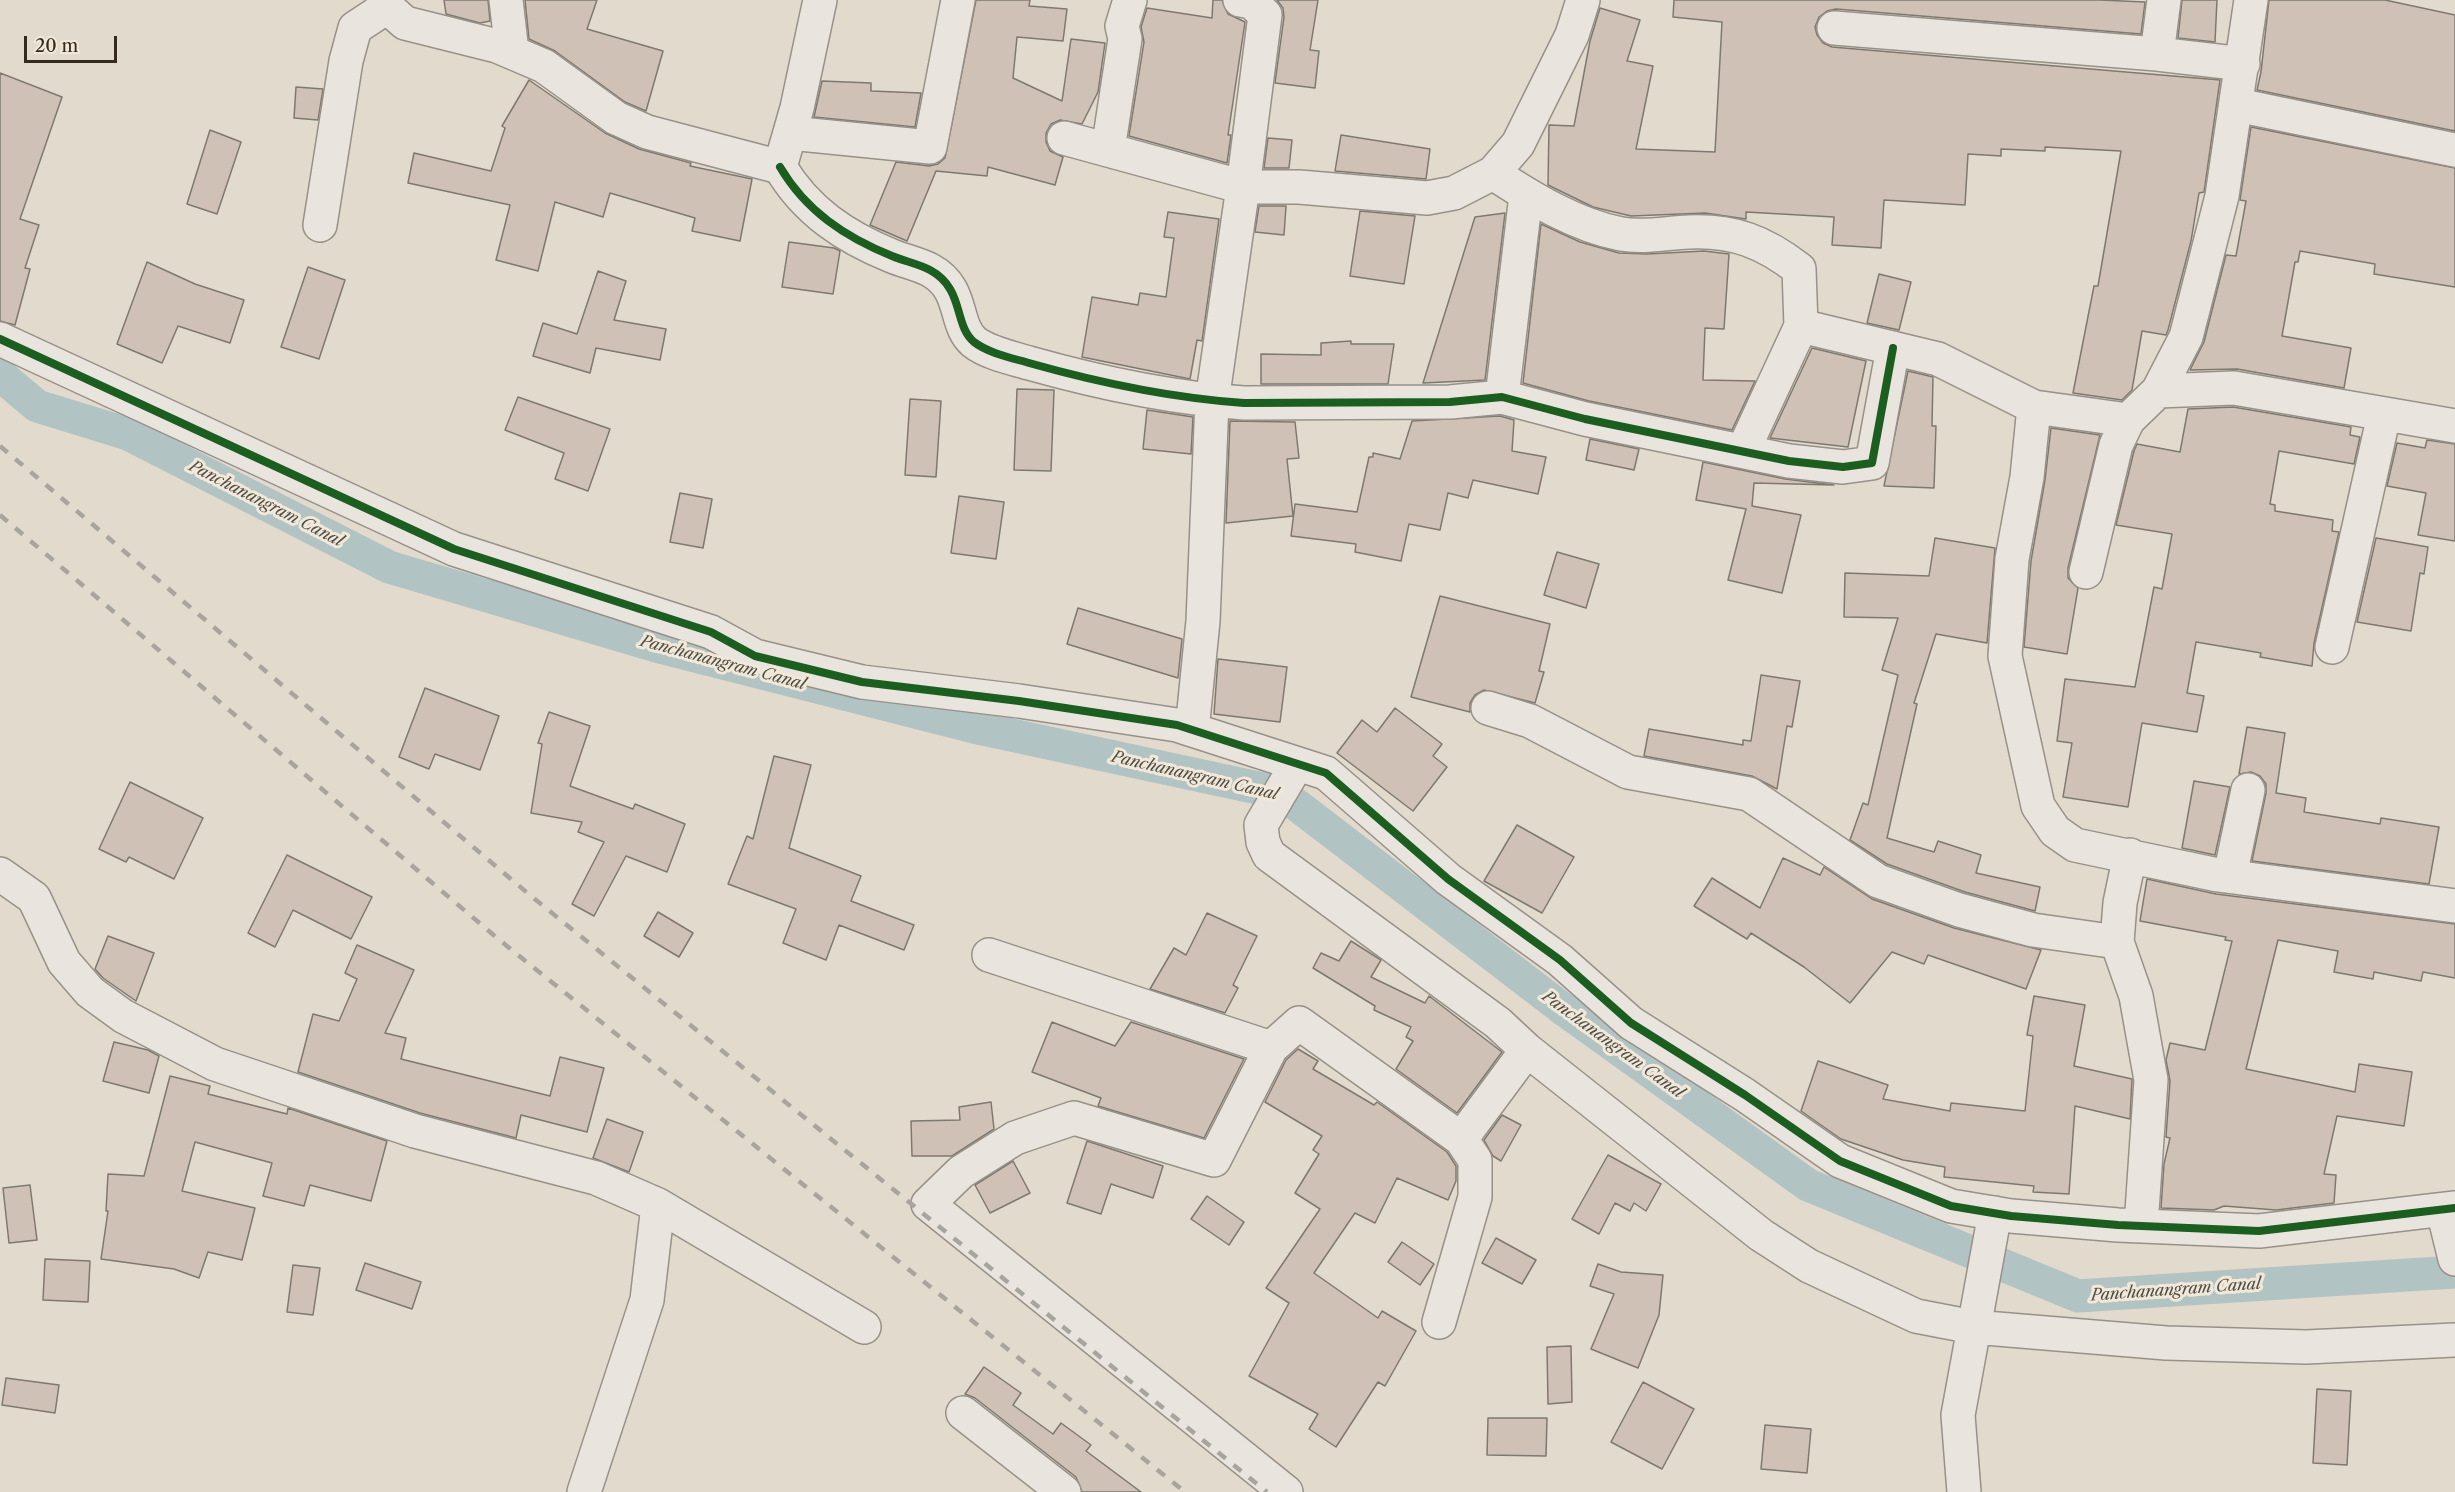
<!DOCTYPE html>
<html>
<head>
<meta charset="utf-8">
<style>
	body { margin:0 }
	#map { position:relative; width:2455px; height:1492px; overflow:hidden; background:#e2dacd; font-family:"Libre Caslon Text",serif }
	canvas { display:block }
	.scale { position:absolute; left:24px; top:36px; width:93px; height:27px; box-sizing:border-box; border:3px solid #342a1d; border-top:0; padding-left:8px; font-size:18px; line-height:21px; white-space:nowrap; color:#342a1d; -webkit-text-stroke:4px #f2e8d9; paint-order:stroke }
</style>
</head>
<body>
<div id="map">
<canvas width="2455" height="1492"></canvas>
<div class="scale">20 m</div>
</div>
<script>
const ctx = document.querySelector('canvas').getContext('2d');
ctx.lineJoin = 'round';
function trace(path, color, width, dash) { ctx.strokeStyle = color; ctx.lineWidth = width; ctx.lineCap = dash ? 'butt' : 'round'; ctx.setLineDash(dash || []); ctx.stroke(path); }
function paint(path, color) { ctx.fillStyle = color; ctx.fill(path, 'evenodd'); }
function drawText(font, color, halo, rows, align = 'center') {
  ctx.font = font + ' "Libre Caslon Text",serif'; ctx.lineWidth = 6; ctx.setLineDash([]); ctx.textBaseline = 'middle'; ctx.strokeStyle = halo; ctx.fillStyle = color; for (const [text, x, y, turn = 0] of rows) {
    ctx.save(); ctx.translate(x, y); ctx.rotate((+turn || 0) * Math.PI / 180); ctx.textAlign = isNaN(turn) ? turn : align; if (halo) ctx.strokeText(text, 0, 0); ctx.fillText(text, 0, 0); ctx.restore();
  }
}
trace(new Path2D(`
	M0,375L37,406L128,434L389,567L656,646L974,727L1281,793L1559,1006L1808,1185L2078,1296L2455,1272`), '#b1c3c2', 33);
const building = new Path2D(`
	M444,0H488L490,21L480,23L446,14Z
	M525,0H597L587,29L663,51L646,111L625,102L555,51L529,39Z
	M976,0H1030L1029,6L1067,9L1063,41L1017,37L1013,78L1062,101L1071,39L1105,43L1098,92L1082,124L1060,120L1051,124L1046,133V142L1050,151L1063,157L1055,185L988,167L987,176L936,171L907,241L870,225L896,162L929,166L938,164L945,158Z
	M1213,0H1222L1228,14L1245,22L1228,135H1231L1227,163L1129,136L1144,42L1141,27L1147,8L1212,18Z
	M1277,0H1318L1310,50L1319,51L1315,88L1275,83L1284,17L1283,8Z
	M1674,0H2100L2145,2L2141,34L1836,9L1827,11L1819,17L1815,27L1817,35L1823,43L1832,47L2220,80L2204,192L2199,193L2191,241L2168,330L2166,335L2142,331L2132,390L2122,400L2073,393L2094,286H2098L2121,151L2045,147V151L2001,149V156L1968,154L1965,205L1884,200L1881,248L1832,245L1834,217L1746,212V219L1705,213L1631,216L1593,207L1548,185L1549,125L1574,126L1590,41L1600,8L1640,20L1627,61L1653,66L1636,149L1715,152L1722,22L1673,17Z
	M2182,0H2217L2215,42L2178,38Z
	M2269,0H2385L2455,15V131L2257,90L2261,72Z
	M0,73L62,97L20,219L39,225L25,268L30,269L15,325L0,321Z
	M529,80L605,133L639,149L691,163L690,166L752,179L740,241L692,231L695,218L610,193L603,217L555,202L538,271L496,260L510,205L408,183L414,153L491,171L505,128L502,126Z
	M822,81L871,83V91L921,93L915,127L814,117Z
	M296,87L323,89L318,120L294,118Z
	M2251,127L2455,168V287L2374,274L2375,264L2300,251L2298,262H2295L2282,336L2351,348L2344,388L2237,369L2190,370L2204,342L2226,255L2236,256L2246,201L2240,200Z
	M210,130L241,142L217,214L187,204Z
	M1341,135L1430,149L1426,179L1335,171Z
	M1268,138L1292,140L1289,168H1264Z
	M1259,206H1286L1284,235L1255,232Z
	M1360,211L1415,216L1404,284L1350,276Z
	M1168,212L1219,219L1202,341L1197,340L1190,379L1082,357L1092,297L1138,305L1140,293L1166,297L1174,238L1164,237Z
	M1505,213L1485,380L1423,383L1475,217Z
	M1541,224L1580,242L1619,253L1647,254L1704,251L1729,254L1724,329L1705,328L1703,380L1755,381L1732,430L1589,401L1523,383Z
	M789,242L834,248L840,251L833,294L782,287Z
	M147,262L195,284L244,300L230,343L178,326L162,363L117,344Z
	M308,267L345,280L319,359L281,347Z
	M598,271L626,281L614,320L666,329L660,360L596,348L590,373L533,356L543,323L577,334Z
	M1879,274L1911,282L1899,330L1867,323Z
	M1351,341V344H1394L1388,384H1261V354L1321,355V343Z
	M1812,348L1866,361L1848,447L1770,438Z
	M1908,371L1933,377L1932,426H1936L1934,488L1884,486Z
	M1017,389L1054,390L1051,471L1014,470Z
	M518,397L610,429L588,491L555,479L564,453L505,430Z
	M910,399L941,401L936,477L905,475Z
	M2233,407L2351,427L2350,435L2360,437L2354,464L2279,451L2270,504L2275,505V511L2333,520L2332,531L2339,532L2314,643L2312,666L2260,657L2261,653L2196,642L2187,693L2204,696L2197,732L2142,723L2128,807L2063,797L2072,743L2057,741L2065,679L2135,687L2154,587L2162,589L2172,534L2116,525L2134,451L2137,444L2180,452L2188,409Z
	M1147,410L1193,417L1191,454L1143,449Z
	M1500,416L1514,420L1512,451L1546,457L1538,494L1473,480L1468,498L1448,493L1440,530L1409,524L1401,561L1355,552L1356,544L1291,536L1295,504L1357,512L1369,457H1373V453L1400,459L1412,421Z
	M1230,421L1295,422L1299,458L1287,459L1293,516L1226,523Z
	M2051,428L2100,435L2068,568V578L2078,588L2067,654L2024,647L2031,561L2045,480Z
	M1590,439L1639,449L1634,470L1586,460Z
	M2427,440L2455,444V541L2418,535L2426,493L2387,486L2397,443L2425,448Z
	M1703,462L1785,479L1834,485L1754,483L1752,506L1801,515L1782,593L1728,580L1746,509L1696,500Z
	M680,493L712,499L703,548L670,542Z
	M959,496L1004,502L996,559L951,553Z
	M1935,538L1995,548L1987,643L1936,634L1914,703L1917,704L1887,838L1934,852L1938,841L1981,855L1976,873L2040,887L2035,911L1965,892L1887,864L1850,840L1863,803L1868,805L1898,675L1882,670L1898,618L1844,617L1845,573L1929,576Z
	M2376,538L2428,547L2424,574L2420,573L2411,631L2357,622Z
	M1557,552L1599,564L1586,608L1544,595Z
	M1440,596L1550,624L1539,671L1544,672L1535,703L1484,690L1475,695L1470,703V712L1411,697Z
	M1078,608L1182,639L1178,678L1067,644Z
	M1218,659L1287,667L1280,722L1214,714Z
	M1761,675L1800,681L1792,727L1787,726L1777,789L1752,776L1644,756L1649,729L1743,745V740L1751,741Z
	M425,688L499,716L480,770L435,754L429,769L399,757Z
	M1395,708L1442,744L1433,756L1447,767L1413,811L1337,753L1362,720L1377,732Z
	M549,712L590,726L570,786L633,809L635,804L685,824L667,872L626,856L594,916L572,904L604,842L578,832L582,822L531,813L542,744L538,743Z
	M2247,727L2285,733L2276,793L2306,798L2304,812L2380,824L2381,818L2439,827L2429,884L2252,861L2266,793V784L2260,776L2251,772L2239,774Z
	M774,756L811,765L789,848L861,876L851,901L914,925L904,950L839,925L826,960L783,943L796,909L728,884L747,836L753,839Z
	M2194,781L2230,787L2215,855L2182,848Z
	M130,782L203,818L174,879L129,857L126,862L99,849Z
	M1517,825L1574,857L1542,913L1484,881Z
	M287,855L372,897L351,939L293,910L275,947L248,933Z
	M1783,858L1820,875L1824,867L1872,899L1954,928L2041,950L2026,989L1928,955L1924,964L1892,952L1850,1003L1804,967L1751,933L1747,939L1694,906L1712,878L1760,908Z
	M2147,879L2216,894L2455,924V978L2423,972L2421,981L2374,972L2373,979L2334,972L2338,951L2278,940L2246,1069L2355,1092L2359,1064L2412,1072L2404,1126L2337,1116L2324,1174L2336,1175L2334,1203L2276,1210L2224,1206L2214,1210L2161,1208L2164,1164L2170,1138L2166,1137L2170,1081L2166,1060L2170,1043L2205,1050L2232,941L2225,940L2226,937L2140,921Z
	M658,912L693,933L679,957L644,936Z
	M1207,913L1257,936L1233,985L1238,988L1225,1013L1150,989L1174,948L1186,955Z
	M108,936L154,953L136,1001L103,978L95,969Z
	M1351,941L1381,960L1371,977L1425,1003L1429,996L1502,1052L1457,1113L1396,1069L1413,1041L1406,1037L1411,1027L1374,1010L1375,1006L1313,968L1321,953L1339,961Z
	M357,945L414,970L385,1033L406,1038L401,1059L550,1096L560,1057L604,1068L587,1132L521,1115L516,1138L420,1113L298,1072L313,1014L339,1021L357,979L345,973Z
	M2034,996L2085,1005L2074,1066L2132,1079L2130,1119L2075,1106L2069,1194L2033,1192L2034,1186L1944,1177L1945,1167L1903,1160L1841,1139L1801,1111L1818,1061L1888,1085L1883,1099L1950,1111L1951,1103L2025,1111L2033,1036L2027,1035Z
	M1052,1022L1115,1046L1131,1022L1244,1059L1204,1138L1098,1106L1101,1098L1032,1072Z
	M114,1042L148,1050L159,1056L149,1093L103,1081Z
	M1298,1049L1318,1061L1313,1069L1374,1105L1377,1102L1447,1152L1456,1166V1181L1448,1200L1397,1178L1375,1223L1355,1213L1314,1273L1378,1318L1382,1311L1416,1331L1385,1386L1378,1382L1336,1447L1309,1429L1318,1414L1249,1376L1289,1303L1266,1288L1320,1209L1295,1193L1319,1154L1313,1150L1322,1136L1265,1102L1286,1060Z
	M170,1076L210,1086L208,1094L287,1114L288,1108L387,1141L371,1201L310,1185L304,1206L263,1196L272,1163L195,1142L182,1191L255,1208L242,1260L208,1252L199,1278L174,1269L101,1259L108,1211H106L108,1174L144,1176Z
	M991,1102L994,1129L952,1156H912L911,1121L960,1120L959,1107Z
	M1502,1115L1521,1125L1501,1161L1493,1156L1484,1140Z
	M607,1119L643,1132L629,1172L593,1158Z
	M1087,1141L1163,1166L1153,1198L1111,1184L1101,1214L1067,1203Z
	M1608,1155L1661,1184L1646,1211L1634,1203L1630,1211L1615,1203L1599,1234L1572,1219Z
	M1013,1161L1030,1193L990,1213L975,1185Z
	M30,1185L37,1240L9,1243L3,1188Z
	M1207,1196L1244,1222L1229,1245L1191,1219Z
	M1496,1238L1536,1260L1522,1284L1482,1263Z
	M1402,1242L1434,1264L1420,1285L1388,1262Z
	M45,1259L90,1261L88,1302L43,1300Z
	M365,1263L421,1282L412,1309L356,1290Z
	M1598,1264L1621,1272L1663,1275L1659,1315L1638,1368L1591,1349L1614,1294L1590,1286Z
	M293,1265L320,1268L313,1315L287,1312Z
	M1571,1346L1572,1402L1548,1404L1547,1347Z
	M984,1367L1021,1393L1013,1405L1053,1434L1061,1423L1091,1445L1086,1451L1141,1492H1082L1076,1477L975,1398L965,1394Z
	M6,1378L59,1385L55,1413L2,1405Z
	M1643,1382L1694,1409L1662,1469L1611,1442Z
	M2317,1389L2351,1391L2347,1465L2313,1463Z
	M1488,1418H1547L1546,1456L1487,1455Z
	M1765,1425L1811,1429L1807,1473L1761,1469Z`);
paint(building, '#d0c1b7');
trace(building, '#7e7970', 1.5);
const minor = new Path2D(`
	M383,0L387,7L405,23L497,46L544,66L616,118L647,132L780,167L797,108L820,0
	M506,0L512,52
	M1834,28L2157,54L2243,64
	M2157,54L2164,0
	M2237,105L2455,150
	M790,133L930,147L958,0
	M1064,138L1243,187L1265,15L1252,2L1240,0
	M1108,150L1125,39L1122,26L1130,0
	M780,167C806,211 845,237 892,256C904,261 919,264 930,270C965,289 953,324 974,342C988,353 1012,358 1029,363C1100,383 1171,398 1244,403L1450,402L1502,397L1585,419L1789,461L1843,467L1872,463L1893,348
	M1493,173C1531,198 1575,225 1621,234C1644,238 1666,233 1689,232C1734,230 1764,242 1799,269L1801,326L1938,359L2034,407L2128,420
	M320,225L346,61L355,28L387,7
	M0,339L454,549L711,632L755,656L862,682L1019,701L1177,725L1326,773L1448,879L1560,960L1631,1023L1745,1095L1840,1161L1951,1206L2011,1216L2118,1225L2259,1231L2455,1208
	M2158,391L2234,388L2455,426
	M1502,397L1526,195
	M2034,407L2027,477L2012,559L2005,656L2038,806L2055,831L2075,845L2218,875L2455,906
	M1743,451L1801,326
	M2086,572L2116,445L2128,420L2158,391L2186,337L2222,196L2251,0
	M2332,647L2384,415
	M1488,708L1530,721L1628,772L1749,794L1878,881L1959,910L2033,930L2117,942L2120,903L2130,855
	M1192,730L1203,621L1212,401L1243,187H1299L1427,198L1454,193L1493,173L1518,144L1572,35L1583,0
	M1297,764L1261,825L1263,842L1269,855L1498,1023L1527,1050L1761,1235L1809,1266L1916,1316L1973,1327L2166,1343L2306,1347L2455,1340
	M0,874L34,898L64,962L90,992L123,1016L215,1064L415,1131L596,1178L658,1205L647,1300L584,1492
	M2230,876L2248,790
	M2117,942L2136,996L2151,1080L2141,1226
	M989,955L1271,1048L1299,1023L1461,1139L1527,1050
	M1271,1048L1214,1160L1074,1118L1015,1138L961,1172L928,1204L1286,1492
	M658,1205L864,1327
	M2443,1210L2455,1259
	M1439,1322L1475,1197V1160L1461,1139
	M963,1413L1064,1492
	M1964,1492L1958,1415L1995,1213`);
trace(minor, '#979188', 36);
trace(minor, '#e9e4de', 33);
trace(new Path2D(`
	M0,446L531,896L1267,1492
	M0,515L497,938L1185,1492`), '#a8a49e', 4.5, [10, 10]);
trace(new Path2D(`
	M780,167C806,211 845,237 892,256C904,261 919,264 930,270C965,289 953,324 974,342C988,353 1012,358 1029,363C1100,383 1171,398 1244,403L1450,402L1502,397L1585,419L1789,461L1843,467L1872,463L1893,348
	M0,339L454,549L711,632L755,656L862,682L1019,701L1177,725L1326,773L1448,879L1560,960L1631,1023L1745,1095L1840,1161L1951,1206L2011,1216L2118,1225L2259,1231L2455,1208`), '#1b5e20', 8);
drawText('italic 16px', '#4e4e45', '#f2e8d9', [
	["Panchanangram Canal",266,504,27],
	["Panchanangram Canal",723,663,15],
	["Panchanangram Canal",1195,776,13],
	["Panchanangram Canal",1613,1045,36],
	["Panchanangram Canal",2176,1290,-4]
]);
</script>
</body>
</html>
